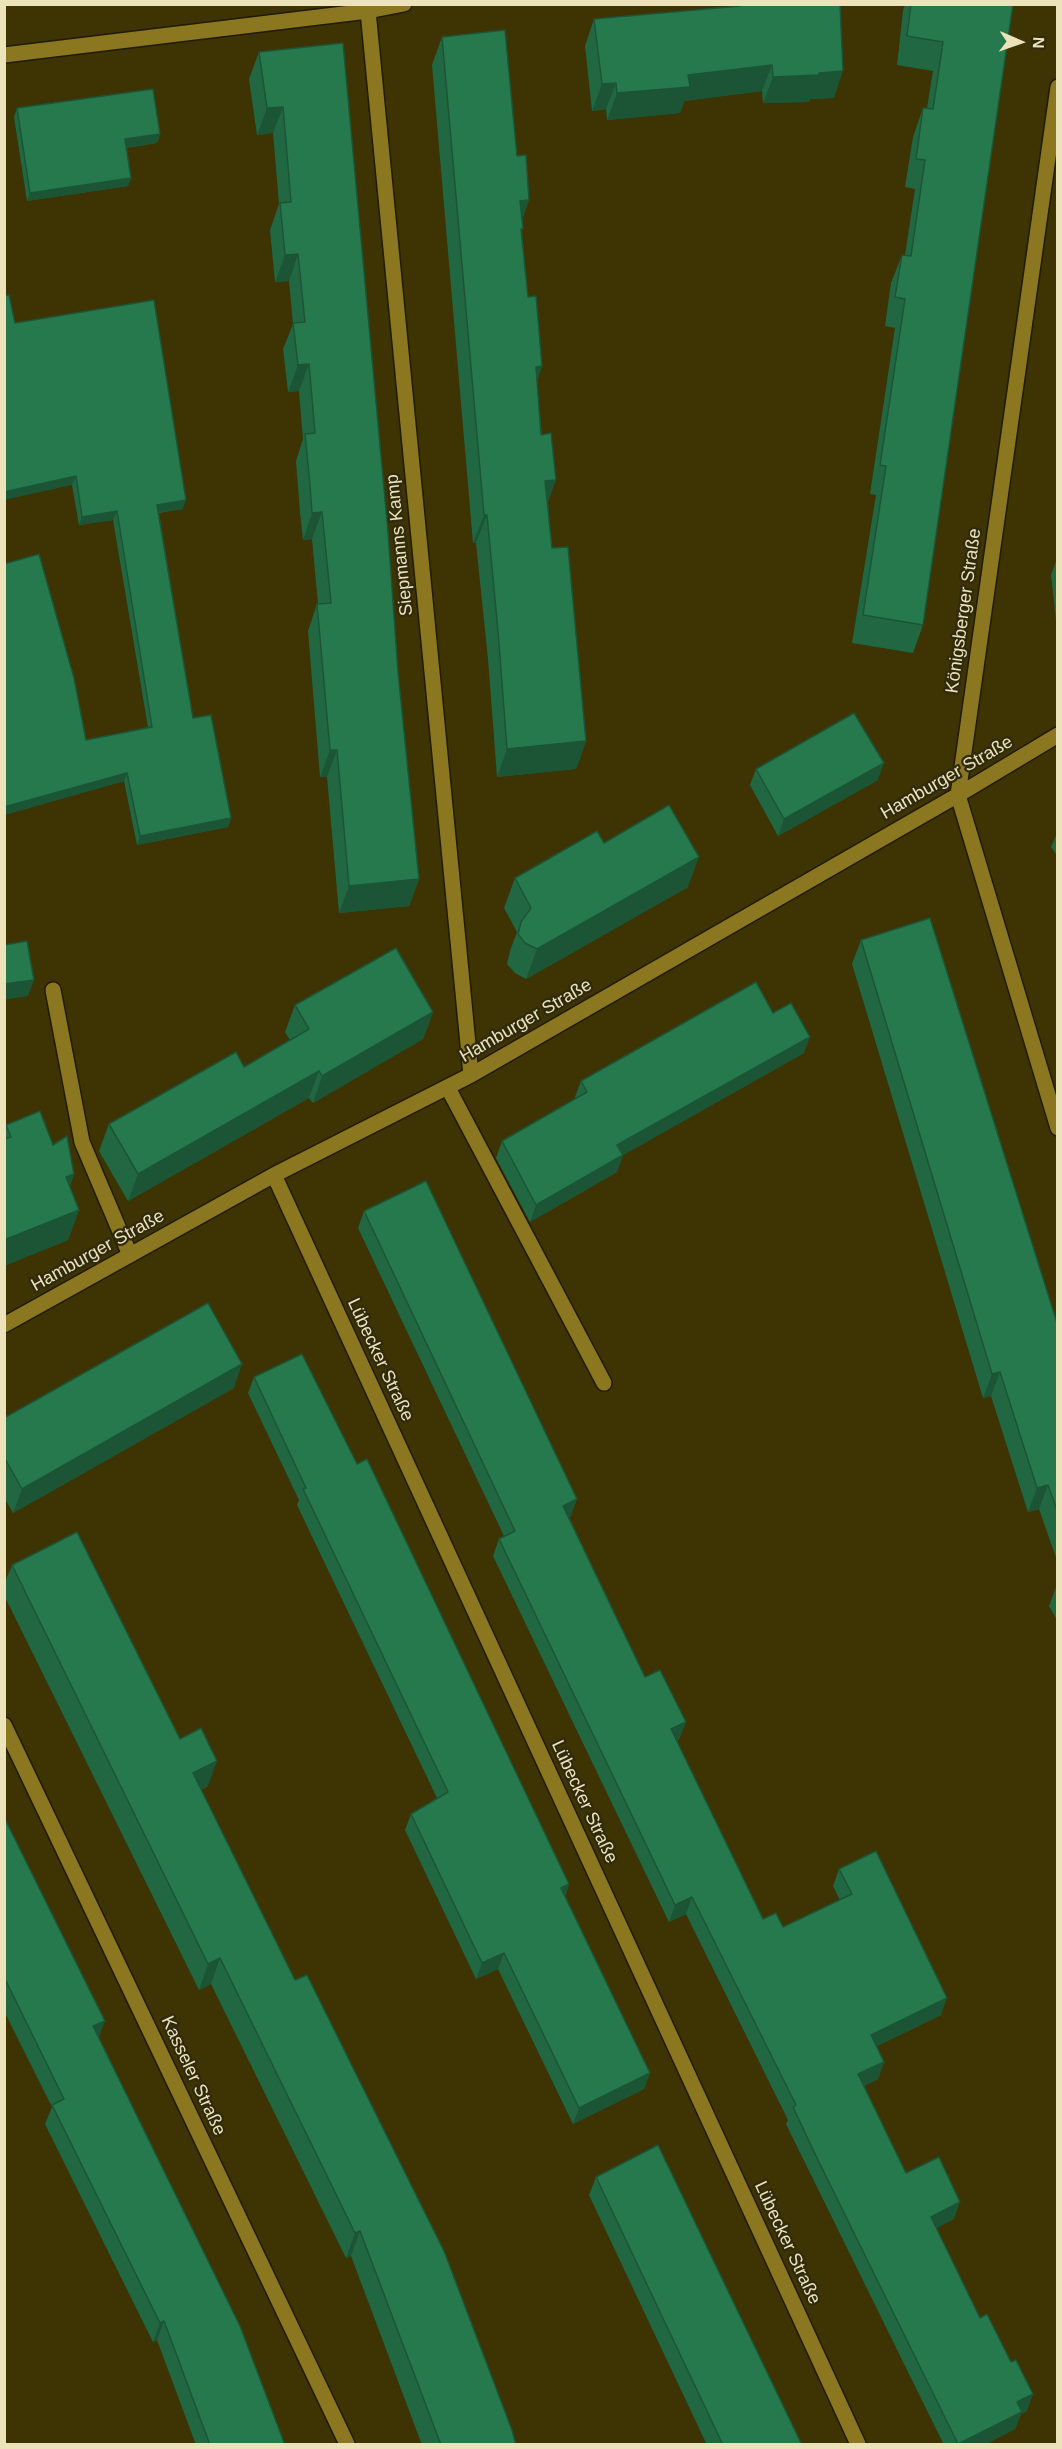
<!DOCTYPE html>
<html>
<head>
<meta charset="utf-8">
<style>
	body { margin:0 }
	#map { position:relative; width:1062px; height:2449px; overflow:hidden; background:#3d3303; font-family:Helvetica,sans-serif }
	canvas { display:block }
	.frame { position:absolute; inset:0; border:6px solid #ede3bb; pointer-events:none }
	.north { position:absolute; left:990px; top:12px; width:60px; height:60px; -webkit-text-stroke:4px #302a0f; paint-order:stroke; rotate:92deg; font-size:16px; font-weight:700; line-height:24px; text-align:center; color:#ede3bb }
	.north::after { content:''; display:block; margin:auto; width:21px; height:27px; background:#ede3bb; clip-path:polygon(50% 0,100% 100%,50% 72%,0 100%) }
</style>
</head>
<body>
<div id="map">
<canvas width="1062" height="2449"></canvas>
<div class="frame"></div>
<div class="north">N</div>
</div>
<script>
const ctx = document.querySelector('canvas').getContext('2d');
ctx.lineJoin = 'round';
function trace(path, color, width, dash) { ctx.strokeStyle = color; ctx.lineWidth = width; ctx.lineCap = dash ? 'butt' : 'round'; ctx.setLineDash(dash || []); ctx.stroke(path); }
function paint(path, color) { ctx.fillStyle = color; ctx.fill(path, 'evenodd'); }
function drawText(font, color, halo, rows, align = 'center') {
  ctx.font = font + ' Helvetica,sans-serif'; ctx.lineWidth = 4.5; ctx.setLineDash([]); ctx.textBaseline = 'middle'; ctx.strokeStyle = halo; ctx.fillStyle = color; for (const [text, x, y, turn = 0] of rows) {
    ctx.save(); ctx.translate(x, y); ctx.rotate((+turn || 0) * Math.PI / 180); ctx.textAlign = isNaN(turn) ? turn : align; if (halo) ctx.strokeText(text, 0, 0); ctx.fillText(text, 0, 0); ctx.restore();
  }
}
const service = new Path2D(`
	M53,990L82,1142L130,1255
	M448,1088L604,1383`);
const minor = new Path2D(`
	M368,11L471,1075
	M4,55L368,11L404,4
	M1058,87L958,795L1058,1128
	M274,1175L858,2444
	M4,1325L274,1175L471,1075L958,795L1058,735
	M4,1725L347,2444`);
trace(service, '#211b02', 18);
trace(minor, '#211b02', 18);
trace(service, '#8a771f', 15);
trace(minor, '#8a771f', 15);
paint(new Path2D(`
	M740,4L834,98L810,99L809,102L763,103L762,91L684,101L680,113L607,120L606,109L592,111L585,46L594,19L739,6Z
	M905,4H1013L923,625L913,653L852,643L876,495L870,494L895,328L885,326L891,283L902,255H905L915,189L905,187L913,137L923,108H927L933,71L897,65L903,11Z
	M442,37L529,200L522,220V233L528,297L542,366L537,381L552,548L586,741L576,769L497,777L488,659L476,543H473L432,65Z
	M343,43L398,672L419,879L409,906L339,913L327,777H320L308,631L317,604H318L312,539L303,540L300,512L296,461L303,439L299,391L288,392L283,349L293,324L289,281L275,282L270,230L279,204L273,133L257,135L249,79L259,52Z
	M17,108L160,134L157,143L126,148L131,178L128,186L27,201L14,117Z
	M15,323L183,509L159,513L193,718L231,818L228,827L137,845L124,781L4,815V564L86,740L148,727L113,520L79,525L72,485Z
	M1058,556V621L1056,620L1051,575Z
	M756,769L878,780L778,836L750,785Z
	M1058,831V857L1051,847Z
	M604,843L688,887L526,979L515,973L507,964L510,951L517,932L504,908L515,878Z
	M861,940L1058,1326V1563L1039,1509L1028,1512L991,1396L983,1398L852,964Z
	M295,1005L433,1012L423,1039L313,1103L309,1098L128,1201L99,1151L109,1124L244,1067L290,1040L285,1032Z
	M773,1013L804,1053L623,1155L617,1172L530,1222L496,1158L502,1141L576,1099L575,1097L581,1081Z
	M6,1125L53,1145L74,1174L70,1186L79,1210L68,1240L4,1266V1128Z
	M364,1211L571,1516L569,1517L645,1677L686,1722L679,1739L677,1741L763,1919L783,1927L840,1900L833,1886L839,1869L941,2015L877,2046L884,2062L878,2079L864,2086L906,2173L954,2219L936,2228L980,2318L1027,2411L1021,2414L1015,2429L984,2445H944L786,2124L788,2120L686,1914L669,1922L493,1556L499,1539L504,1536L358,1228Z
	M254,1377L569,1884L565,1897L650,2073L644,2089L573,2124L498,1969L476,1979L405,1830L411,1814L437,1798L297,1505L299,1500L248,1393Z
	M234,1388L13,1513L4,1497V1418Z
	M12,1565L180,1739L208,1786L201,1790L516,2445H422L351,2256L346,2258L211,1984L199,1990L4,1595V1584Z
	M1058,1582V1622L1049,1606Z
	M4,1817L99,2038L285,2445H196L157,2340L153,2342L45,2124L52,2107L4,2011Z
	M596,2177L802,2445H707L589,2195Z`), '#216842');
paint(new Path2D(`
	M772,65L762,91L684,101L680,113L607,120L617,93L688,75Z
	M843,71L834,98L810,99L809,102L763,103L773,77Z
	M616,83L606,109L592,111L602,84Z
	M283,107L273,133L257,135L267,108Z
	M160,134L157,143L122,148L125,139Z
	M131,178L128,186L27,201L30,193Z
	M529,200L519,228L520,201Z
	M298,254L289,281L275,282L285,255Z
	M309,364L299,391L288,392L298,365Z
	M542,366L532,394L536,367Z
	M76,476L72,485L4,500V492Z
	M556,480L546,508L545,481Z
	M186,500L183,509L154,513L157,505Z
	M117,511L113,520L79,525L82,517Z
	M322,512L312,539L303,540L312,513Z
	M484,515H487L476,543H473Z
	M586,741L576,769L497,777L507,749Z
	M330,750H337L327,777H320Z
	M884,763L878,780L778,836L784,819Z
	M127,773L124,781L4,815V807Z
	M231,818L228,827L137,845L140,836Z
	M699,857L688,887L526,979L537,949Z
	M419,879L409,906L339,913L349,886Z
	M34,980L28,996L4,1000V984Z
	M433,1012L423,1039L313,1103L322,1076Z
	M810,1037L804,1053L611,1162L617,1145Z
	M319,1071L309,1098L128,1201L138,1174Z
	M623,1155L617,1172L530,1222L536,1205Z
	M74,1174L63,1204L66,1177Z
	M79,1210L68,1240L4,1266V1240Z
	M242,1364L234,1388L13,1513L22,1489Z
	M1000,1372L991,1396L983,1398L992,1374Z
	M1048,1485L1039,1509L1028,1512L1037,1488Z
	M577,1499L571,1516L557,1523L563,1506Z
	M686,1722L679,1739L665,1746L671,1729Z
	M217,1761L208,1786L184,1798L193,1773Z
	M569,1884L564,1900L561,1888Z
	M692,1897L686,1914L669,1922L675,1905Z
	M504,1953L498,1969L476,1979L482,1963Z
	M220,1958L211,1984L199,1990L208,1964Z
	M947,1998L941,2015L865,2052L871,2035Z
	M105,2021L98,2040L93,2026Z
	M884,2062L878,2079L852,2091L858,2074Z
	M650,2073L644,2089L573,2124L579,2108Z
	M960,2202L954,2219L925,2234L931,2217Z
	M360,2231L351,2256L346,2258L355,2233Z
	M164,2321L157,2340L153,2342L160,2323Z
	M1033,2394L1027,2411L1021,2414L1015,2429L984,2445H957L1017,2402Z`), '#1b5536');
const building = new Path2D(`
	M740,4H840L843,71L819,73V75L773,77L772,65L688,75L690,87L617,93L616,83L602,84L594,19L740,6Z
	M911,4H1013L923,625L863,615L886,466L880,465L905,299L895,297L902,255L911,256L925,160L916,159L923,108L933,109L943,42L907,36Z
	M505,30L517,156L526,155L529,200L520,201L523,229H521L528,297L536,296L538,318L542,366L536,367L541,435L551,433L556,480L545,481L552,548L568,547L586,741L507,749L498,631L487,515H484L442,37Z
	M343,43L388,532L398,672L419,879L349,886L337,750H330L317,604L331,603L322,512L312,513L310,485L305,434L315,433L309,364L298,365L293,323L305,322L298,254L285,255L280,203L291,202L283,107L267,108L259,52Z
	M153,89L160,134L125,139L131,178L30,193L17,108Z
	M9,295L15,323L154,300L186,500L157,505L193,718L211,715L231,818L140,836L127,773L4,807V564L39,554L74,678L86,740L152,727L117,511L82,517L76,476L4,492V296Z
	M854,713L884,763L784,819L756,769Z
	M669,805L699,857L537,949L525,943L518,934L521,922L531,908L515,878L597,831L604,843Z
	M930,918L1058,1326V1513L1048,1485L1037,1488L1000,1372L992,1374L861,940Z
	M27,941L34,980L4,984V945Z
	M396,948L433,1012L322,1076L319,1071L138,1174L109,1124L236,1052L244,1067L309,1029L295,1005Z
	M756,982L773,1013L791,1003L810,1037L617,1145L623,1155L536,1205L502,1141L587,1092L581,1081Z
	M40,1111L53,1145L67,1136L74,1174L66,1177L79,1210L4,1240V1139L11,1137L6,1125Z
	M426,1181L577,1499L563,1506L645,1677L660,1670L686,1722L671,1729L763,1919L776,1913L783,1927L852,1894L839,1869L876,1851L947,1998L871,2035L884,2062L858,2074L906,2173L939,2157L960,2202L931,2217L980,2318L987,2314L1011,2362L1016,2360L1033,2394L1017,2402L1022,2412L958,2444L816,2156L793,2107L796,2105L692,1897L675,1905L499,1539L515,1531L364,1211Z
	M208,1303L242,1364L22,1489L4,1457V1418Z
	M302,1354L357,1464L367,1459L569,1884L561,1888L650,2073L579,2108L504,1953L482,1963L411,1814L448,1792L303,1489L306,1488L254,1377Z
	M77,1532L180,1739L201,1728L217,1761L193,1773L295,1980L307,1975L444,2251L512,2430L516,2445H441L360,2231L355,2233L220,1958L208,1964L12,1565Z
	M4,1817L105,2021L93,2026L240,2326L285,2445H210L164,2321L160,2323L52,2105L64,2099L4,1977Z
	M658,2145L802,2445H723L596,2177Z`);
paint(building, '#26794d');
trace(building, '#1b5536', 1.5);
drawText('18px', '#ede3bb', '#302a0f', [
	["Siepmanns Kamp",400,545,-96],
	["Königsberger Straße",964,611,-82],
	["Hamburger Straße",947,778,-30],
	["Hamburger Straße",526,1021,-30],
	["Hamburger Straße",98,1251,-29],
	["Lübecker Straße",380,1360,65],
	["Lübecker Straße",584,1802,65],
	["Kasseler Straße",193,2076,65],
	["Lübecker Straße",787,2243,65]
]);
</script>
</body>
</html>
